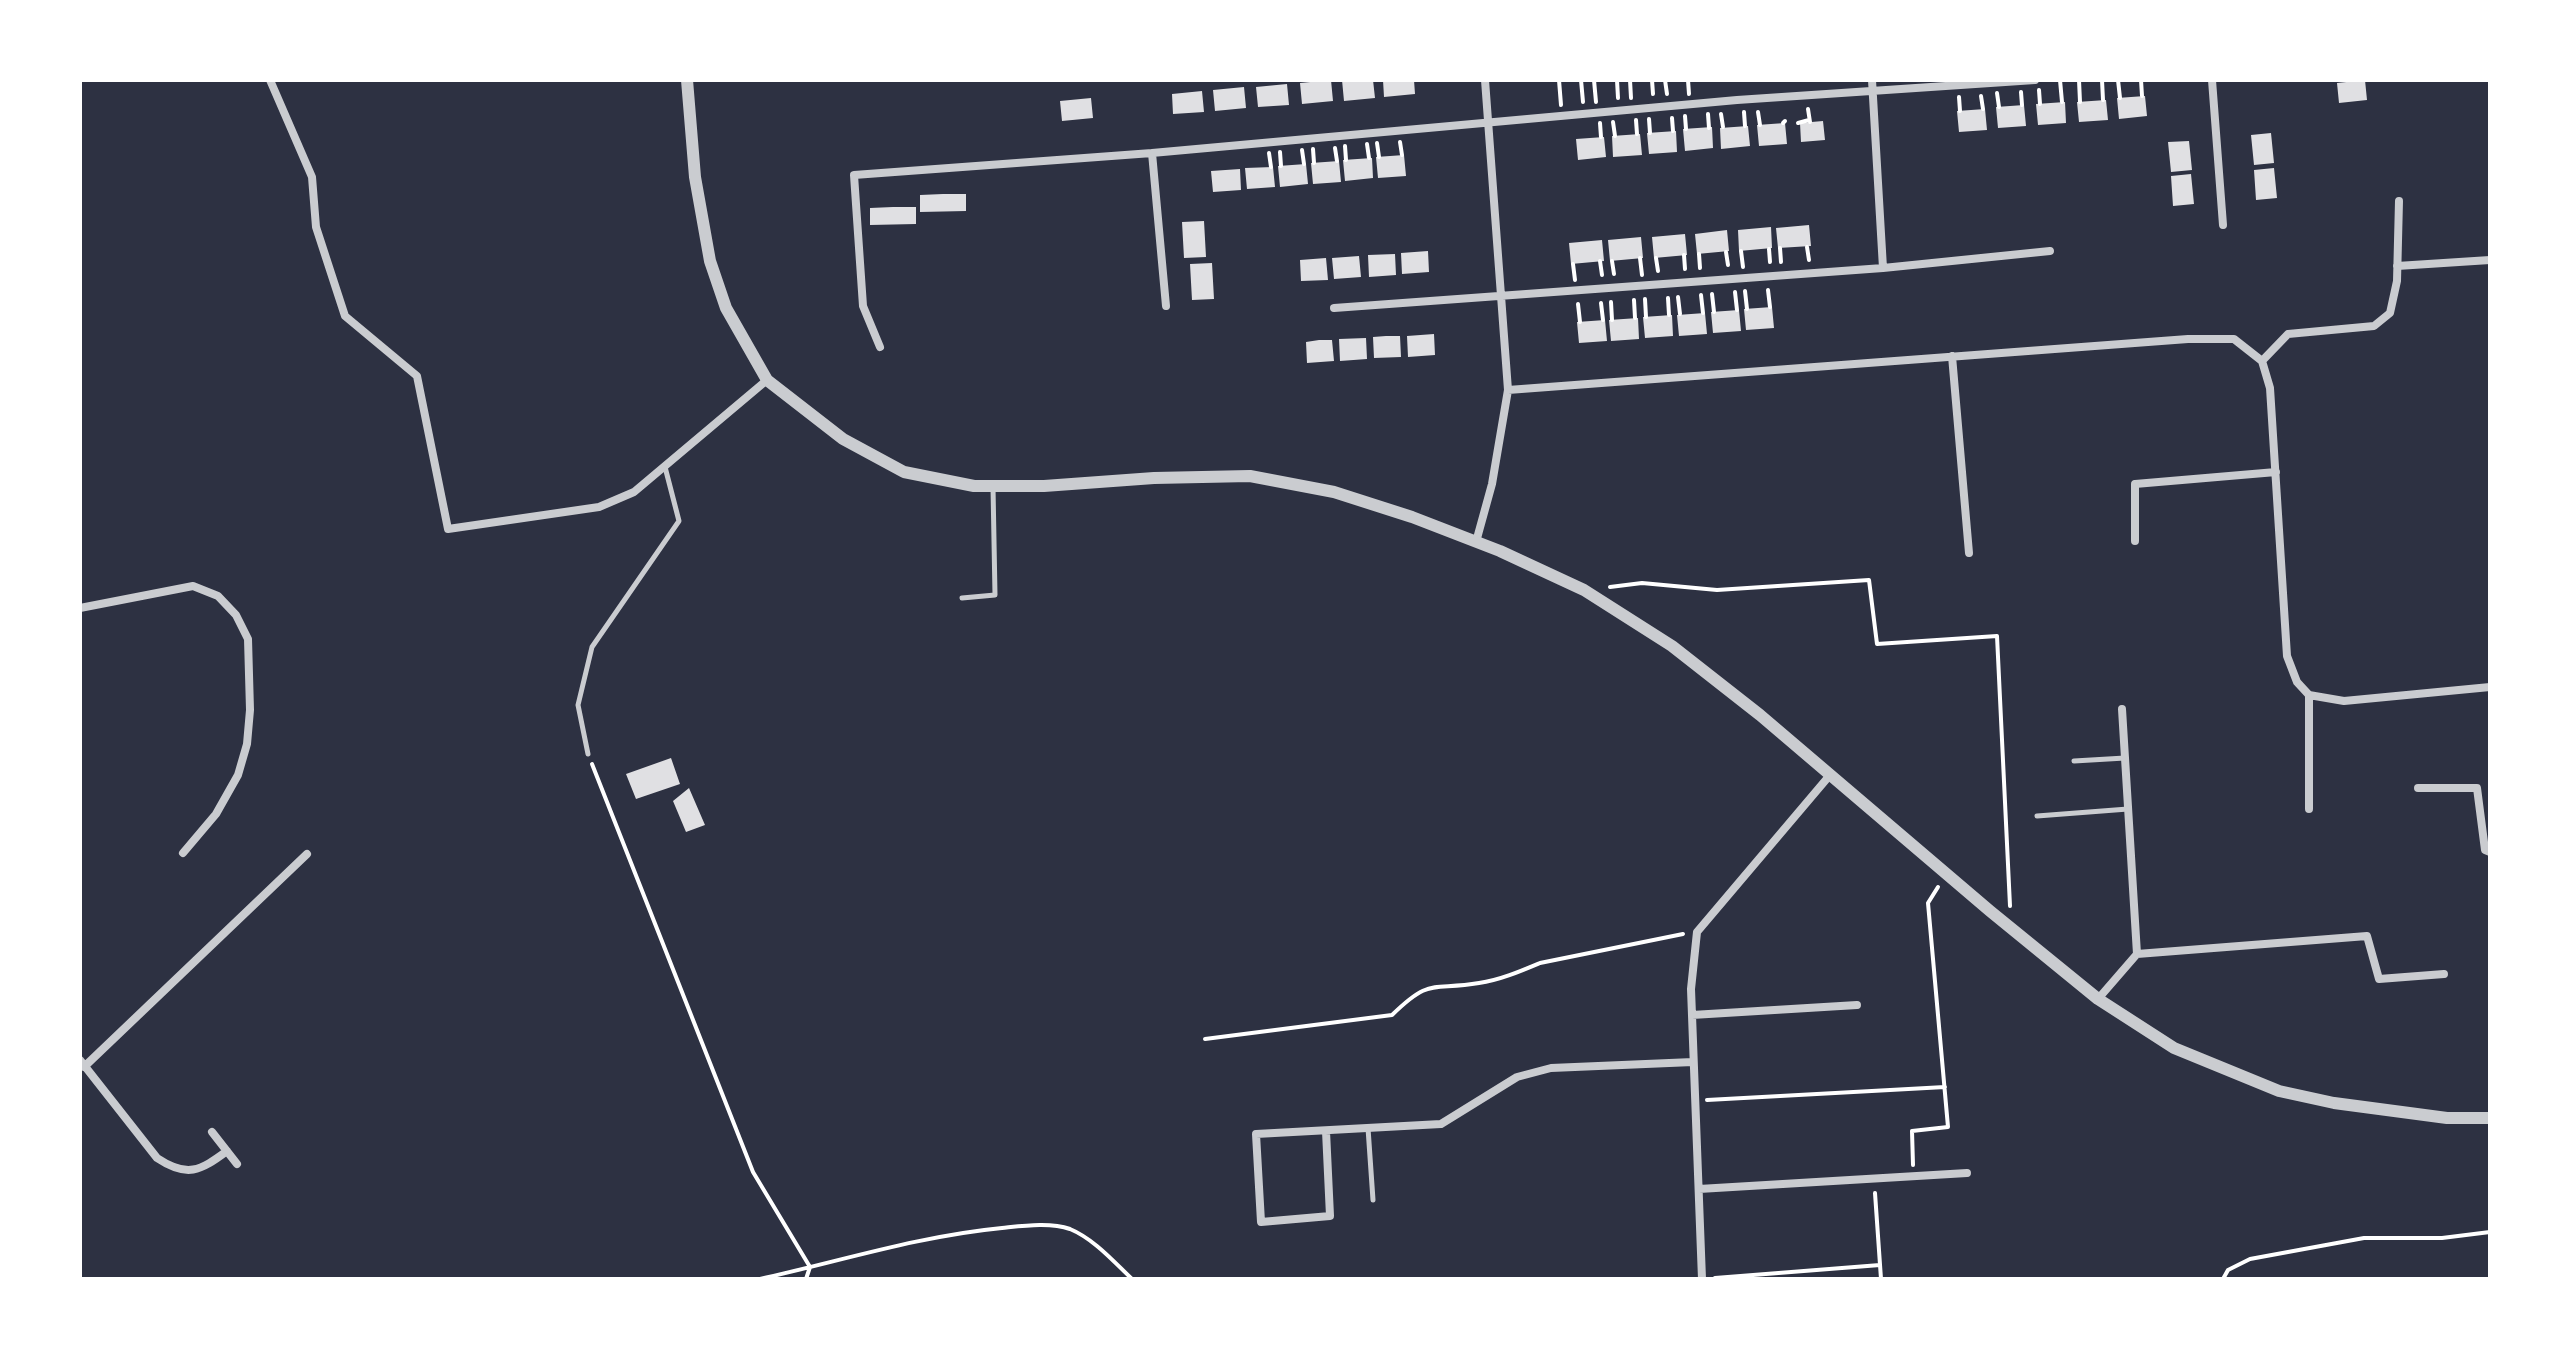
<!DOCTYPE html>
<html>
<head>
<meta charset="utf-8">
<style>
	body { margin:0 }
	#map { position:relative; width:2570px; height:1359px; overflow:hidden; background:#2d3142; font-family:"Fira Sans",sans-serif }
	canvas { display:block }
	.frame { position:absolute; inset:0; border:82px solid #fff; pointer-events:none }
</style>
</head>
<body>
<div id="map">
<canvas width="2570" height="1359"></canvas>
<div class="frame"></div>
</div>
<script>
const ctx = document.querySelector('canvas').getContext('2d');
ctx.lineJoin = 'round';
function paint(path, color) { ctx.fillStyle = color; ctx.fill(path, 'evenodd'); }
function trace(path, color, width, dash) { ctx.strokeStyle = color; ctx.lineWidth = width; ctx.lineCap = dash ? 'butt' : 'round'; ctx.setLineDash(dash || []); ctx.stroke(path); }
paint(new Path2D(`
	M1331,80L1333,101L1302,104L1300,83Z
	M1342,80H1373L1375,98L1344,101Z
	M1383,80H1414L1415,94L1384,97Z
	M2365,80L2367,100L2339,103L2337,83Z
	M1287,84L1289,105L1258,107L1256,87Z
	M1244,87L1246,108L1215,111L1213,90Z
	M1202,91L1204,112L1173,114L1172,94Z
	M2145,96L2147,116L2119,119L2117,98Z
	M1091,98L1093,118L1062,121L1060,101Z
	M2106,100L2108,120L2079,122L2077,102Z
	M2065,102L2066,123L2038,125L2036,104Z
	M2024,105L2026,126L1998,128L1996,107Z
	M1985,109L1987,130L1959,132L1957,111Z
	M1823,121L1825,140L1801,142L1800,123Z
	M1785,123L1787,144L1759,146L1757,125Z
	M1748,126L1750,146L1721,149L1720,128Z
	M1712,127L1713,148L1685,151L1683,129Z
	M1676,131L1677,152L1649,154L1647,133Z
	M2271,133L2274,163L2254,165L2251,135Z
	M1640,134L1642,155L1613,157L1612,136Z
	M1604,137L1606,157L1578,160L1576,139Z
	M2189,141L2192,170L2171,172L2168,142Z
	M1404,155L1406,176L1378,178L1376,157Z
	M1372,158L1373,178L1345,181L1343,160Z
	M1339,161L1341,182L1313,184L1311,163Z
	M1306,164L1308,184L1280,187L1278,166Z
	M1273,167L1275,187L1247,189L1245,168Z
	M2274,168L2277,198L2256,200L2254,170Z
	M1240,169L1241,190L1213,192L1211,171Z
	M2191,174L2194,204L2173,206L2171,176Z
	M943,194H966V211L920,212V195Z
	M893,207H916V224L870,225V208Z
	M1204,221L1206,257L1184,258L1182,222Z
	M1809,225L1811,246L1778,248L1776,228Z
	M1771,227L1772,248L1739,251L1738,230Z
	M1727,230L1729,251L1697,254L1695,234Z
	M1685,234L1687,255L1654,258L1652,237Z
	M1641,237L1643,258L1610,261L1608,240Z
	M1602,240L1604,261L1571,264L1569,243Z
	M1428,251L1429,272L1402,274L1401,253Z
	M1395,254L1396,275L1369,277L1368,255Z
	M1359,256L1361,277L1334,279L1332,258Z
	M1326,258L1328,280L1301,281L1300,260Z
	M1212,263L1214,299L1192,300L1190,264Z
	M1772,307L1774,328L1746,330L1744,309Z
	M1739,310L1741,331L1713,333L1711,312Z
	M1705,313L1707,334L1679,336L1677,315Z
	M1672,315L1673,336L1645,338L1643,317Z
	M1638,318L1639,339L1611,341L1609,320Z
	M1605,320L1607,341L1579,343L1577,322Z
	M1434,334L1435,355L1408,357L1407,336Z
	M1386,336H1400L1401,357L1374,358L1373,337Z
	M1366,338L1367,359L1340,361L1339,339Z
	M1319,340H1332L1334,361L1307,363L1306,342Z
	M671,758L680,784L636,799L626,774Z
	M689,788L705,825L686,832L673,801Z`), '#e0e0e3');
trace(new Path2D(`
	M1559,80L1561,105
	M1581,80L1583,102
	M1594,80L1596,102
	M1617,80L1618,98
	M1630,80L1631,98
	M1652,80L1653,94
	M1665,80L1667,94
	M1688,80L1689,94
	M2060,80L2062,102
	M2079,80L2080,102
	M2102,80L2103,100
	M2118,80L2120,98
	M2141,80L2142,96
	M2039,90L2040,104
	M2021,92L2022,105
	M1997,93L1999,107
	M1981,96L1983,109
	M1959,97L1960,111
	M1808,109L1810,122
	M1744,112L1745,126
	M1758,112L1760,125
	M1708,114L1709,128
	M1721,114L1723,127
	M1685,116L1686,129
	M1672,118L1673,131
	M1649,119L1650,133
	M1636,120L1637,134
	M1613,122L1615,136
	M1600,123L1601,137
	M1783,123L1785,121
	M1798,123L1809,120
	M1400,142L1402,155
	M1377,143L1379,157
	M1367,144L1369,158
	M1345,146L1346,160
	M1335,148L1337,161
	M1313,149L1314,163
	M1302,150L1304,164
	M1280,152L1281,166
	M1269,153L1271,167
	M1807,247L1809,260
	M1780,248L1781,262
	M1769,249L1770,262
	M1741,251L1743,267
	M1726,252L1728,265
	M1699,254L1700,268
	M1684,255L1685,269
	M1640,258L1642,275
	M1656,258L1658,271
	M1600,261L1602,275
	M1612,261L1614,274
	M1573,264L1575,280
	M1768,290L1770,307
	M1745,291L1747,309
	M1735,292L1737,310
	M1712,294L1714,312
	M1701,295L1703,313
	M1678,297L1680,314
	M1668,298L1669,315
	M1645,299L1646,317
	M1634,300L1635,318
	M1611,302L1612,320
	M1601,303L1603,320
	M1578,304L1580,322
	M1610,587L1642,583L1717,590L1869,580L1877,644L1997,636L2010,906
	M592,764L753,1172L810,1267L806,1279
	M1205,1039L1392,1015C1431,977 1431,991 1479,983C1500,980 1521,971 1540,963L1683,934
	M1707,1100L1945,1087
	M1913,1165L1912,1131L1948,1127L1928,903L1938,887
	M1875,1193L1881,1279
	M1715,1278L1880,1265
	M760,1279C841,1261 919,1236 1002,1228C1022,1226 1050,1222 1070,1229C1094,1239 1114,1262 1132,1279
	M2223,1279L2228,1270L2250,1259L2364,1238H2442L2490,1232`), '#fff', 4);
trace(new Path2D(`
	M962,598L995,595L993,487
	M588,754L578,705L592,647L679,521L665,467
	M2074,761L2125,758
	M2037,816L2128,809
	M1368,1128L1373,1200`), '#caccd0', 5);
trace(new Path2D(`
	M270,80L312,177L316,227L345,316L417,376L448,529L599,507L634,492L767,380
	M1872,80L1883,268
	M2212,80L2223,225
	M1152,153L1166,306
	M2397,266L2490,260
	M1334,308L1883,268L2050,251
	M880,347L863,306L854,175L1152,153L1737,100L2035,80
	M1952,356L1969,553
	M2262,361L2288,334L2374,326L2390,313L2397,281L2399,201
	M1508,390L2188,339H2234L2262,361L2270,388L2287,656L2297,682L2309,695L2344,701L2490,687
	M2135,541V484L2276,472
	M1476,542L1492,484L1508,390L1485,80
	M80,608L193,586L218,596L236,615L248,639L250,710L247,744L238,775L216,814L183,853
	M2309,695V809
	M2122,709L2137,954
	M2418,788H2477L2485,850L2490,852
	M2098,999L2137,954L2367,936L2379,979L2444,974
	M1692,1015L1857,1005
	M80,1060L157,1158C187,1178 200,1171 227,1151
	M84,1067L307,854
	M1326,1131L1330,1216L1261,1222L1256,1134L1441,1124L1517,1077L1551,1068L1693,1062
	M212,1132L237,1164
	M1699,1189L1967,1173
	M1702,1279L1691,989L1697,932L1830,775`), '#caccd0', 8);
trace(new Path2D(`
	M687,80L695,177L710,261L726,308L767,380L843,439L904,472L974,486H1044L1154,478L1250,476L1334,492L1412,517L1500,551L1584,590L1672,646L1760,715L1990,911L2098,999L2174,1048L2279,1091L2334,1103L2447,1118H2490`), '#caccd0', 12);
</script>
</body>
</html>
